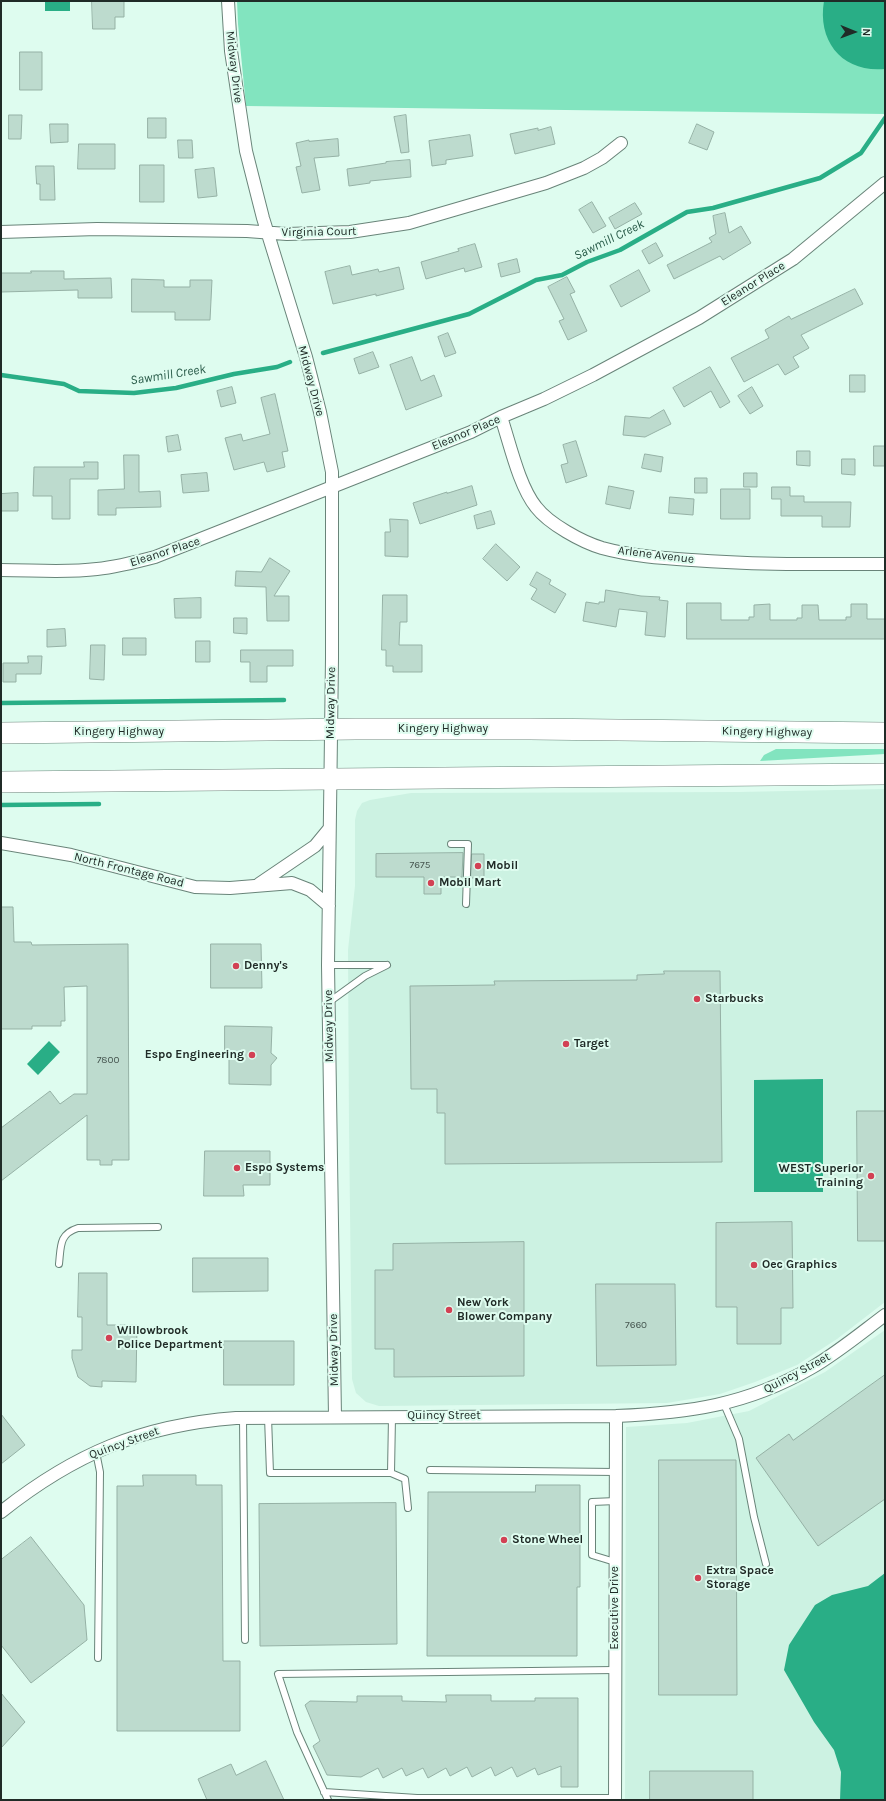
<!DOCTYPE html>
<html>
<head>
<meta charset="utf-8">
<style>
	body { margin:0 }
	#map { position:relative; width:886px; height:1801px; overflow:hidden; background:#defcef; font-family:Karla,sans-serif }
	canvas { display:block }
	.frame { position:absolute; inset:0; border:2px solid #202b27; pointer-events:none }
	.north { position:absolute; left:834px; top:12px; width:40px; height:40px; -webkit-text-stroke:3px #defcef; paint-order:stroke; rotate:91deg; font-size:11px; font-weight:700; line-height:16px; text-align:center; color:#202b27 }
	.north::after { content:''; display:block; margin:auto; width:14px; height:18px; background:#202b27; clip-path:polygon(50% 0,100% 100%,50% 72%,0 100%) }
</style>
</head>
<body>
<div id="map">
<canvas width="886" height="1801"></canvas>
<div class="frame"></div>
<div class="north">N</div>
</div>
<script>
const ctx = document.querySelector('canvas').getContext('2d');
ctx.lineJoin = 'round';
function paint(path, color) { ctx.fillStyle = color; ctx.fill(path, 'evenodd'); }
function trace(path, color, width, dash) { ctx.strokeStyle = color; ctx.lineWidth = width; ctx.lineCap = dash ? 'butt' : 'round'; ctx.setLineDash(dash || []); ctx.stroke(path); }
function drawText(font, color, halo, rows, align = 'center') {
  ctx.font = font + ' Karla,sans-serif'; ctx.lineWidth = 4; ctx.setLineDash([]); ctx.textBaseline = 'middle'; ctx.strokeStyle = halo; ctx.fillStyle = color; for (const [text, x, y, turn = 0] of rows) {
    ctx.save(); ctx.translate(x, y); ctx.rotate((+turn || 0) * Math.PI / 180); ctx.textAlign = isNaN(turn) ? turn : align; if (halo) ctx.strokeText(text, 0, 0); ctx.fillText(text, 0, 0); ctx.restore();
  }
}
paint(new Path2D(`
	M885,789V1302L837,1339L797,1365L755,1382L720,1394L667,1403L379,1406L366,1402L356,1393L352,1379L349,1126L348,950L355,886V820L357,811L362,803L370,800L411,793L739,792Z
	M885,1330V1800H625L626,1427L687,1423L749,1411L825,1372Z`), '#ccf2e2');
paint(new Path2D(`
	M237,1H885V114L246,106L238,24Z
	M776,749H885V754L760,761L764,755Z`), '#82e4bf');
paint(new Path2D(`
	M45,1H70V11H45Z
	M824,1H885V69C843,73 817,42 824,1Z
	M49,1041L60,1052L38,1075L27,1064Z
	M823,1079V1192H754V1080Z
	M885,1573V1800H840L841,1772L834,1750L814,1722L784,1670L789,1645L815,1605L832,1595L868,1586Z`), '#29ae86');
trace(new Path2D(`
	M323,353L469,314L536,280L562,275L587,262L620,250L687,212L713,208L820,178L861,153L885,118
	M1,375L64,384L79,391L134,393L176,388L234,374L277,367L290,362
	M1,703L284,700
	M1,805L99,804`), '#29ae86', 4.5);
const building = new Path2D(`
	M92,1H124V17H115V29H93Z
	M20,52H42V90H20Z
	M9,115H22L21,139H9Z
	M406,115L409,152L401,153L394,117Z
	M148,118H166V138H148Z
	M50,124H68V142L51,143Z
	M697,124L714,132L707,150L689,143Z
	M551,127L555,144L515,154L510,134L538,128V130Z
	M470,135L473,156L446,160V164L432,166L429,141Z
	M338,139L339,156L314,158L320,190L302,193L296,167L301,166L296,143L309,140V141Z
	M178,140H192L193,158H179Z
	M79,144H115V169H78Z
	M410,160L411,177L370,181V183L349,186L347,169L386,163V162Z
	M140,165H164V202H140Z
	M36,166H54L55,200H40V184H37Z
	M214,168L217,196L198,198L195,170Z
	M592,202L606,226L593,233L579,210Z
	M635,203L642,214L615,229L609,218Z
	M725,213L729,233L741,226L751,243L723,260L720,256L674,279L667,265L712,242L709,238L716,234L713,216Z
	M656,243L663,256L649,264L642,251Z
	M475,244L482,267L465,272L464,268L426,279L421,262L459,251L458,249Z
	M517,259L520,272L501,277L498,264Z
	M350,266L352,275L378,269L379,272L399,267L404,289L376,296V294L333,304L325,272Z
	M639,270L650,291L621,307L610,286Z
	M31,271H64V279L111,278L112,298H78V290L1,292V273H31Z
	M567,277L575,292L570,294L587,331L568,340L559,321L564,319L548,287Z
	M132,279L164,280V287H190V280H212L210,320H175V312H132Z
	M855,289L863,304L801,335L809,348L793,357L799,367L785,375L778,364L744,382L731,358L769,338L765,330L789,316L791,319Z
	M448,333L456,353L445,357L438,337Z
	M373,352L379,367L359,374L354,359Z
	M412,357L421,381L434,375L442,396L406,410L390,365Z
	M710,367L730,402L720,408L711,391L684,407L673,388Z
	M850,375H865V392H850Z
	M232,387L236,403L221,407L217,391Z
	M752,387L763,406L750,414L738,396Z
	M275,394L288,451L282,452L285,467L267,472L264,462L234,470L225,438L241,434L243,441L270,434L261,398Z
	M664,410L671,424L645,437L623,435L625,416L649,418Z
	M178,435L181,450L168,452L166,437Z
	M576,441L587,476L566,483L561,465L568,463L563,445Z
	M874,446H885V466H874Z
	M797,451H810V466L797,465Z
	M645,454L663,457L661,472L642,468Z
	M124,455H139V492L160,491L161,507L116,508V515H98V490L124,489Z
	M842,459H855V475L842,474Z
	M84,462H98V479H70V519H52V496H33L34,467H84Z
	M207,473L209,491L183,493L181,475Z
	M744,473H757V487H744Z
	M695,478H707V493H695Z
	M472,486L477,505L420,524L413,503L447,492V493Z
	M609,486L634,491L630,509L606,504Z
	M772,487H790V496H804V502H851L850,527H822V516H781V499H772Z
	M721,489H750V519H721Z
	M18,493V511H1V494Z
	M670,497L694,499L693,515L669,513Z
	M491,511L495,524L477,529L474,516Z
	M390,519L408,520V557L385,556V532H390Z
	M496,544L520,567L507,581L483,559Z
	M270,558L290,571L274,596H289V621H267L266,587L235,586L236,571L261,572Z
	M537,572L551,580L549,584L566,594L555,613L531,599L537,589L530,585Z
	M606,590L641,596L660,597L659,600L668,601L665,637L645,635L647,612L619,609L616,627L583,621L586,602L599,604V602H604Z
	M383,595H407V622H400L399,645H422V672H393V666H386V650H382Z
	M201,598V618H175L174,599Z
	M687,603H721V620H749V617H754V605L770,604V620H797V618H802V605H818L819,620H846V617H851V604H867V619H885V639H687Z
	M234,618H247V634L234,633Z
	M65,629L66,646L47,647V630Z
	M123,638H146V655H123Z
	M196,641H210V662H196Z
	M91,645H105L104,680L90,679Z
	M241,650H293V666H267V682H250V662H241Z
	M28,656H42L41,674H16V682H3V663H28Z
	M463,853L462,877H441V894H424V877H376V854Z
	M472,854H484V878H471Z
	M1,907H13L14,942H31L32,945L128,944L129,1160H112V1165H100V1160H87V1115L1,1181V1128L50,1091L60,1104L74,1094H87V986L64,987L65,1021H61V1026H32V1029H1Z
	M211,944H261L262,988H211Z
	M664,971H720L722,1162L445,1164V1113H437V1089H411L410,986L495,985L494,981L637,980V975L664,974Z
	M225,1026L272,1027L271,1053L277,1058L271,1065V1085L229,1084V1052H225Z
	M857,1111H885V1241H858Z
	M205,1151H270V1185H243L244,1196H204Z
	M792,1222L793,1308H781V1344H737V1307H716V1223Z
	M524,1242V1376L394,1377V1349H375V1270H393V1244Z
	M193,1258H268V1291L193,1292Z
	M79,1273H107V1325H137L136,1382L102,1381V1387L90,1386L78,1377L72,1358V1350H82V1317H78Z
	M596,1284H675L676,1365L597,1366Z
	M224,1341H294V1385H224Z
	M885,1375V1499L818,1546L756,1458L789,1434L793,1440Z
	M1,1414L25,1445L1,1464Z
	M659,1460H736L737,1695H659Z
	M143,1475H196V1485H222L223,1661H240V1731H117V1486H143Z
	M536,1485H580V1587H577V1656H427L428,1492H535Z
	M396,1503L397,1644L260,1646L259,1504Z
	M31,1537L84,1605L87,1640L31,1683L1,1645V1560Z
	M1,1693L25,1722L1,1748Z
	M446,1695H491V1701H535V1698H578V1787H561V1766L538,1775L535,1768L517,1777L512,1767L495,1776L491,1767L472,1777L467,1767L450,1776L446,1768L428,1778L423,1768L406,1776L402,1768L383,1778L378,1768L361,1777L327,1775L313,1746L320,1741L305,1705L310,1701L357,1702V1696H402V1701L446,1702Z
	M266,1761L284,1800H207L198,1779L231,1764L236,1775Z
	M650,1771H753V1800H650Z`);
paint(building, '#bddbce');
trace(building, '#95b1a5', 1);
const lane = new Path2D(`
	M451,844H468L466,904
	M328,965H386
	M329,1002L365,976L387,965
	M59,1264C61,1246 59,1234 78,1228L158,1227
	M724,1404L739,1439L754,1517L766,1564
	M268,1417L270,1473H391L392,1417
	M243,1418L245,1640
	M96,1452L100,1472L98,1658
	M430,1470L616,1472
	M391,1473L405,1479L408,1508
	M615,1562L592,1555V1502L616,1501
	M324,1792L417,1798H615
	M328,1800L297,1732L278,1674L615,1670`);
const street = new Path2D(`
	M228,1L231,51L246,151L263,218L306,357L320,412L332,472V658L328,965L335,1417
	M1,232L97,229L247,231L287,234L350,232L409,223L546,183L584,168L602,158L621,143
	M501,417C510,444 519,486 536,507C549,524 582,542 602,548C631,556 662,558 692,560C756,565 821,564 885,564
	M1,570C33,570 66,573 97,569C117,567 136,562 155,557L471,432L501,417L544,399L593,375L699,318L793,259L885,183
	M1,843L71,855L195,887L230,888L292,883L310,890L329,906
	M259,884L315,846L329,829
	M1,1512C74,1454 142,1425 236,1418L616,1416C688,1413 747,1405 811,1368C837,1353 861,1333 885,1315
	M615,1800L616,1416`);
const highway = new Path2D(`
	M1,733L356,729H530L885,733
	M1,782L885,774`);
trace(lane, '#698479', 8);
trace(street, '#698479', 14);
trace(highway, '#698479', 22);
trace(lane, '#fff', 6);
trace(street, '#fff', 12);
trace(highway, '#fff', 21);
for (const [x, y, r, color] of [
	[478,866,4,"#d24154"],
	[431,883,4,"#d24154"],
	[236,966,4,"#d24154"],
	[697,999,4,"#d24154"],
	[566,1044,4,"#d24154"],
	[252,1055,4,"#d24154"],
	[237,1168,4,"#d24154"],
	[871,1176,4,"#d24154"],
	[754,1265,4,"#d24154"],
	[449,1310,4,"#d24154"],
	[109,1338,4,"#d24154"],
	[504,1540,4,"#d24154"],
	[698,1578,4,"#d24154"]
]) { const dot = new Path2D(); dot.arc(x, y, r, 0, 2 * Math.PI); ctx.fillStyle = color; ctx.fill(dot); trace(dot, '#defcef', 1.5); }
drawText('10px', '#475751', null, [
	["7675",420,865],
	["7800",108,1060],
	["7660",636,1325]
]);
drawText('12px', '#202b27', '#defcef', [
	["Midway Drive",234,67,83],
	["Virginia Court",319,232,-1],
	["Eleanor Place",753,284,-32],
	["Midway Drive",311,381,75],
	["Eleanor Place",466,433,-23],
	["Eleanor Place",165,552,-18],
	["Arlene Avenue",656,555,7],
	["Midway Drive",331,703,-89],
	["Kingery Highway",443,729],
	["Kingery Highway",119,732],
	["Kingery Highway",767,732,1],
	["North Frontage Road",129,870,14],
	["Midway Drive",329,1026,-91],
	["Midway Drive",334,1350,-91],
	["Quincy Street",797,1373,-28],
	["Quincy Street",444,1416],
	["Quincy Street",124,1443,-20],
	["Executive Drive",615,1608,-90]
]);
drawText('bold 12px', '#202b27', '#defcef', [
	["Mobil",486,866],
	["Mobil Mart",439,883],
	["Denny's",244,966],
	["Starbucks",705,999],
	["Target",574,1044],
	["Espo Engineering",244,1055,"right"],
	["Espo Systems",245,1168],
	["WEST Superior",863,1169,"right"],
	["Training",863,1183,"right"],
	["Oec Graphics",762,1265],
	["New York",457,1303],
	["Blower Company",457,1317],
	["Willowbrook",117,1331],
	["Police Department",117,1345],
	["Stone Wheel",512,1540],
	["Extra Space",706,1571],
	["Storage",706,1585]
], 'left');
drawText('italic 13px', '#295b49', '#defcef', [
	["Sawmill Creek",609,240,-26],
	["Sawmill Creek",168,375,-9]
]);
</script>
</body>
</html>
